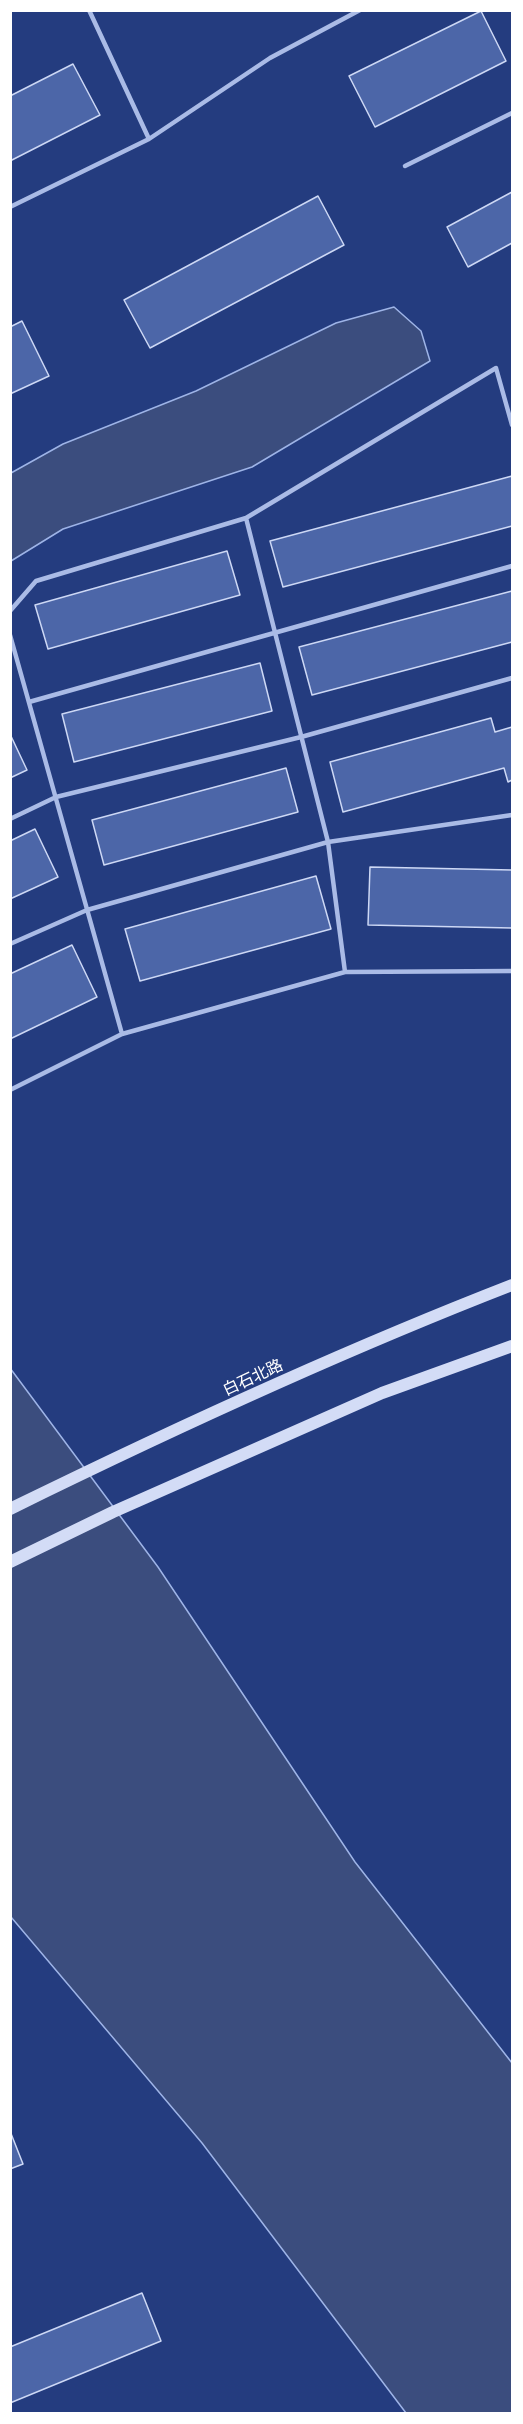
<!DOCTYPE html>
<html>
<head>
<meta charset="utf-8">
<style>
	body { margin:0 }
	#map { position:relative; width:523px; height:2424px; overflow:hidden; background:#243c7f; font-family:"PT Sans",sans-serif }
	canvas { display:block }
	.frame { position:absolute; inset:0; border:12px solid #fff; pointer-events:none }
</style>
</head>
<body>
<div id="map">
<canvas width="523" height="2424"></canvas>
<div class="frame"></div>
</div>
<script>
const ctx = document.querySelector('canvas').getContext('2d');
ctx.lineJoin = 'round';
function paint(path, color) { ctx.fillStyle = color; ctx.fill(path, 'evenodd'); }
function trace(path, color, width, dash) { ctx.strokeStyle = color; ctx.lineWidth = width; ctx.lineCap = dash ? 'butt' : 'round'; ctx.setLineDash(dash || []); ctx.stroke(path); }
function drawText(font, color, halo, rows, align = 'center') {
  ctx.font = font + ' "PT Sans","Noto Sans SC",sans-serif'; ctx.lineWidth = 4.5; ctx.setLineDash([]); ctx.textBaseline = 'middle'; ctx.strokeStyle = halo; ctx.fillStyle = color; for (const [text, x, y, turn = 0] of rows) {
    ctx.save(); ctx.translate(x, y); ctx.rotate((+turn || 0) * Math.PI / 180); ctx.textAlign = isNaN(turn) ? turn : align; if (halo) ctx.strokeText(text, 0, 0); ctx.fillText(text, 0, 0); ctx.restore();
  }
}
const water = new Path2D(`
	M394,307L421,331L430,361L252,467L63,529L11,561V473L63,444L196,391L336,323Z
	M10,1368L158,1567L355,1862L512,2063V2413H406L202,2143L11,1917Z`);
paint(water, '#3b4d7e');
trace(water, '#9eb4e7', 1.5);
const building = new Path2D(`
	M481,11L506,61L375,127L349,76Z
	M73,64L100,115L10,161V96Z
	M512,192V243L468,267L447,227Z
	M318,196L344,245L150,348L124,300Z
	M22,321L49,376L10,394V327Z
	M512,476V526L283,587L270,541Z
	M227,551L240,595L48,649L35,605Z
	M512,591V642L312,695L299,647Z
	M260,663L272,711L74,762L62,714Z
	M491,718L495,732L512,727V780L508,782L504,768L343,812L330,762Z
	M10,734L27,770L10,778Z
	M286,768L298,812L104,865L92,820Z
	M35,829L58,877L10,899V841Z
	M370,867L512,870V928L368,925Z
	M316,876L331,929L140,981L125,929Z
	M72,945L97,997L10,1039V974Z
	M10,2131L23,2164L10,2169Z
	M142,2293L161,2341L10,2403V2347Z`);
paint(building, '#4c66a8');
trace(building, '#cdd8f5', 1.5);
trace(new Path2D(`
	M89,10L149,139
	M405,166L512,113
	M10,207L149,139L270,58L360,10
	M246,518L328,842L345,972
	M10,611L36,581L246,518L496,368L512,425
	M10,635L122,1034
	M29,702L512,566
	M10,819L56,797L301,737L512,678
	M10,944L87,910L328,842L512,815
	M10,1090L122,1034L345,972L512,971`), '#aabbe6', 4.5);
trace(new Path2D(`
	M10,1509C175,1428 342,1351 512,1285
	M10,1562L113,1512L382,1393L512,1346`), '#d3dcf6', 12);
drawText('16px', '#fff', '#243c7f', [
	["白石北路",253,1378,-25]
]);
</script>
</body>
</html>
